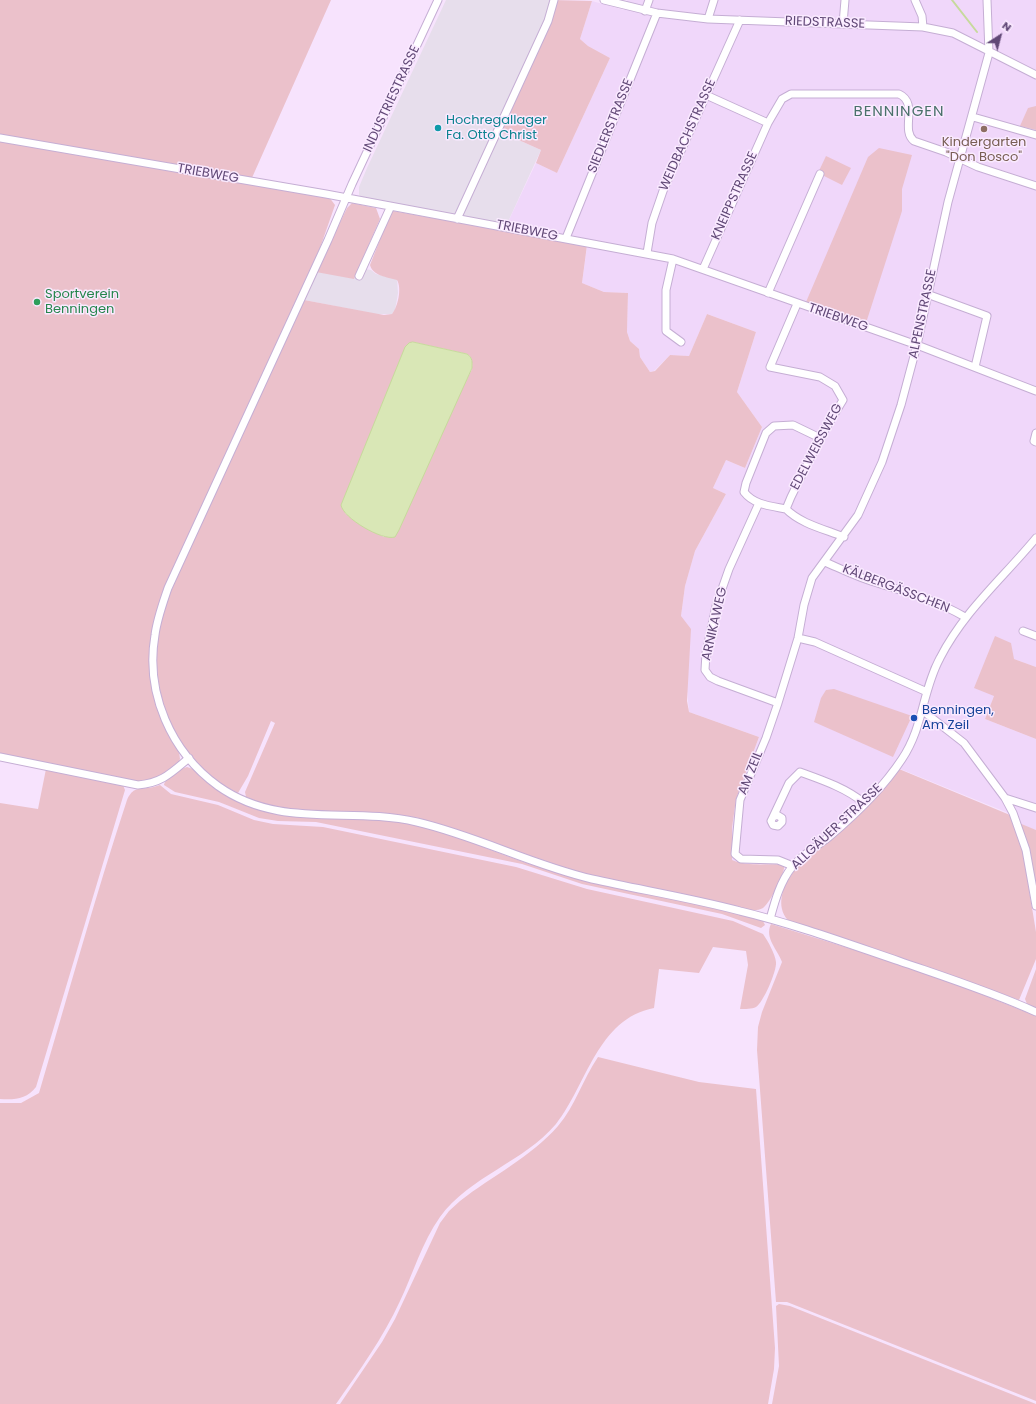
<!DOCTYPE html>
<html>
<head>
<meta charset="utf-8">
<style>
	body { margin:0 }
	#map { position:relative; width:1036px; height:1404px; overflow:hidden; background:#f7e3fd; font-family:Poppins,sans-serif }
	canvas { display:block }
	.north { position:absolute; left:980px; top:16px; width:40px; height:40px; -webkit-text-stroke:3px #faeaff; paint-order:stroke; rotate:36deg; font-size:11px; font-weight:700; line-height:16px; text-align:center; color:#604876 }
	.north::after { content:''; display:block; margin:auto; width:14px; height:18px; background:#604876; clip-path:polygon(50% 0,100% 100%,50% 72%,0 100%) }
</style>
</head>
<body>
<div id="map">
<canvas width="1036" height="1404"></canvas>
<div class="north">N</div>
</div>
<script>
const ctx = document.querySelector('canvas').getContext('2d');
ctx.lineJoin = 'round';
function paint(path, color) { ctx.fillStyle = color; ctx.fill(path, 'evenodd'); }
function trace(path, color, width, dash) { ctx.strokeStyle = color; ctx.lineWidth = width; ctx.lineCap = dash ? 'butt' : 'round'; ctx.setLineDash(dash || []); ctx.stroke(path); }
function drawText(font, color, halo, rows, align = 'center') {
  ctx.font = font + ' Poppins,sans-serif'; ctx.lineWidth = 3; ctx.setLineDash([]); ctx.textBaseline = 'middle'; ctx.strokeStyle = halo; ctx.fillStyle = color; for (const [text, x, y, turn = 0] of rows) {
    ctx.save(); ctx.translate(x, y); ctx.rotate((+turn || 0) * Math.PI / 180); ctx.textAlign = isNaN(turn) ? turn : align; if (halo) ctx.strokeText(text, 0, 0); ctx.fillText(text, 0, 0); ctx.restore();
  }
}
paint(new Path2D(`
	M627,0H1036V667L1014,659L994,696L985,719L1036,739V830L1023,826L1006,812L893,766L853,810L831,831L816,843L784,865L769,863L742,864L732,860V828L736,799L759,737L689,712L681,616L685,586L695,551L726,494L713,488L726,460L745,468L762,427L737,392L756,332L707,314L689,356L670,355L654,371L650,372L640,357L639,349L630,341L627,332L628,293L604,292L582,283L588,239L507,224L536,163L557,173L610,58L588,46L580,39L592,1L624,10Z`), '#f0d7fa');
paint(new Path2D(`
	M446,0H552L547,18L494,129L541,150L507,224L362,198L359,195V187L367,168Z
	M359,268L371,270L376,274L397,279L398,293L395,310L392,314H375L304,300L316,272Z`), '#e7deec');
paint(new Path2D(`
	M0,0H331L251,180L329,197L335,205L320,248L161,598C148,647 144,676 163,723C167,734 180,747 180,759C175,775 153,780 139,783L0,755Z
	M552,0L592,1L580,39L588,46L610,58L557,173L536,163L541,150L494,129L547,18Z
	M1036,106V130L1020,126L1028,108Z
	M879,148L912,155L902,189V211L866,323L806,302L868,157Z
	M826,156L851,168L842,185L818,173Z
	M352,203L376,208L380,219L354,279L316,272L347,208Z
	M393,211L587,245L582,283L604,292L628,293L627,332L630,341L639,349L640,357L650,372L655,371L670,355L689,356L707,314L756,332L737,392L762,427L745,468L726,460L713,488L726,494L695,551L685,586L681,616L691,629L687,701L689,712L759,737L736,799L732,828V860C748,867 766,863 784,865C786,872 770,903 763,908C758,911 753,910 748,910L578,872L419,818L386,813L292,810L264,804L246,797L245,792L275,723L271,721L248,776L238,793C181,766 150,700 158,639C161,616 169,595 178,575L304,300L384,315L392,314C398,307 402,288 397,280C387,277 373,276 370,265L390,214ZM413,342L467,354C473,358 472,362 472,369L384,537L360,524L345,513Z
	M995,636L1011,643L1014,659L1036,667V739L985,719L994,696L974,688Z
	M834,689L912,716L893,757L814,722L821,698L826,690Z
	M187,767L193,769C270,842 335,804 424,827C467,838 508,859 552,871C616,889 682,900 746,916L763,921L765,925L761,928L722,914L582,884L522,864L316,822L278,821L259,818L219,802L175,792L164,785C165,778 180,769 187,767Z
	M46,769L123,785L125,790L36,1087C27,1099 15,1100 0,1099V803L38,809Z
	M899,769L1010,815L1023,853L1036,932V959L1019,1000L908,960L790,922C776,910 781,890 790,877C799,862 813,855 826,843C851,819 875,793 899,769Z
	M160,785L171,794L218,805L254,820L273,824L323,827L516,867L587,889L733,921L763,934C768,941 775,954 776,962C777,971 763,1003 756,1007C752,1009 745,1009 740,1009L748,965L746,951L713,947L699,973L659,969L654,1008C597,1019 587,1085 556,1124C524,1162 470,1176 440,1217C422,1242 413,1274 400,1301C383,1338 359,1371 336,1404H0V1103H21L39,1093C68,995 95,897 127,800C132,789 136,789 147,788C151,788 156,786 160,785Z
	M1019,823L1036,830V885L1030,855Z
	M771,924L877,957L966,988L1036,1016V1401L787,1302H776L757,1050L758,1027L762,1012L782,962C778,950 764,938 771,924Z
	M1036,969V1008L1027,1004L1025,999Z
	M598,1057L699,1082L756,1089L775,1348L774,1369L768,1404H340L382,1342L395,1319L440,1223L449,1211L460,1201C492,1176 531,1157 558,1126C575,1106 583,1079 598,1057Z
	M779,1304L790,1306L1036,1404H772L779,1366L776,1306Z`), '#ebc1cb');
const water = new Path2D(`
	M413,342L467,354C473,358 472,362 472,368L399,530L395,537C382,541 343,518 341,505L405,347L409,343Z`);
paint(water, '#d9e7b6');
trace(water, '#c7da9c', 1);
trace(new Path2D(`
	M952,0L977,32`), '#c7da9c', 2);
const minor = new Path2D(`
	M438,0L352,184L328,240L168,588C163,603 157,619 155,635C145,693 171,752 218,786C280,830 349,806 417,822C477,836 532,865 592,879C641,890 691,898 740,911C794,924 846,943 899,961C945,977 992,992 1036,1012
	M604,0L657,13L708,19L923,27L953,33L1036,75
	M915,0L922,16L923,27
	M645,11L649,0
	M708,19L714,0
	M843,24L845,0
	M706,95L768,123L782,99L791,94H899C919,103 900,130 914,141L946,152L978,167L1036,186
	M973,117L1036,135
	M0,138L326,194L673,259L917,345L1036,391
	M457,219L548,21L554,0
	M566,238L657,13
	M647,253L652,223L663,191L740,20
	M673,259L666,290V331L681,342
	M703,269L768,123
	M359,276L390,208
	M768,293L820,174
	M927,294L987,316L975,367
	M797,304L770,367L820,377L835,386L843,400L820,438L791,497L786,509C801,524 824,529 844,537
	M1036,433L1034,441L1036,442
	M759,503L729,569L716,606L706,653L705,670L710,677L718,681L778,703
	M786,509C771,506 754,505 744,492L746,483L766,433L774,426L793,425L820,438
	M825,562C839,568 853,575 868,580C902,591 934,599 965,617
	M1023,631L1036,636
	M798,638L815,642L927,692
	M923,711L964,743L1005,798L1013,813L1026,850L1036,906
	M0,757L138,785C162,783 171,773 189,758
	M1005,798L1036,808
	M777,815L782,818V822L778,826L773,825L771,821L773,817Z
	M773,817L789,783L800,772C822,780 846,788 864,803
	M793,866L778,860L741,859L735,854L740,800L766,738L778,703L798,638L804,605L812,578L858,515L882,462L901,405L917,345L948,202L989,53L987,0
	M770,919C775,901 780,882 792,867C802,854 818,846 830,836C856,814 883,788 902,759C924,726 922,691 940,658C964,611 1003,578 1036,538`);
trace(minor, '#c5aed4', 9);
trace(minor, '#fff', 7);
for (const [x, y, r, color] of [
	[438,128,4,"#0f9aa8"],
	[984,129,4,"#8d6e63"],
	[37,302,4,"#2e9e5b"],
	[914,718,4,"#1a4fb4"]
]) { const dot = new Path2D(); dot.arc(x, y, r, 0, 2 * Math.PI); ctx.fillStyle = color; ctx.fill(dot); trace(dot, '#faeaff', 1.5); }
drawText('13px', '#604876', '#faeaff', [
	["RIEDSTRASSE",825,23,2],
	["INDUSTRIESTRASSE",392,99,-65],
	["SIEDLERSTRASSE",611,126,-68],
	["WEIDBACHSTRASSE",688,135,-66],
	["TRIEBWEG",208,174,10],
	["KNEIPPSTRASSE",735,196,-66],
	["TRIEBWEG",527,231,11],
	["ALPENSTRASSE",923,314,-78],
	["TRIEBWEG",838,318,19],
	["EDELWEISSWEG",817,447,-62],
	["KÄLBERGÄSSCHEN",896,589,21],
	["ARNIKAWEG",715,624,-77],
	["AM ZEIL",751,773,-68],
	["ALLGÄUER STRASSE",837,827,-43]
]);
drawText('13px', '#0d838f', '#faeaff', [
	["Hochregallager",446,121],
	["Fa. Otto Christ",446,136]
], 'left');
drawText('13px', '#785e54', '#faeaff', [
	["Kindergarten",984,143],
	["\"Don Bosco\"",984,158]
]);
drawText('13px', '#27864d', '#faeaff', [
	["Sportverein",45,295],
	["Benningen",45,310]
], 'left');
drawText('13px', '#164399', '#faeaff', [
	["Benningen,",922,711],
	["Am Zeil",922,726]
], 'left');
ctx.letterSpacing = '1px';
drawText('15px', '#4a716a', '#faeaff', [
	["BENNINGEN",899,112]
]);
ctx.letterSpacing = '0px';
</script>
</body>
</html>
